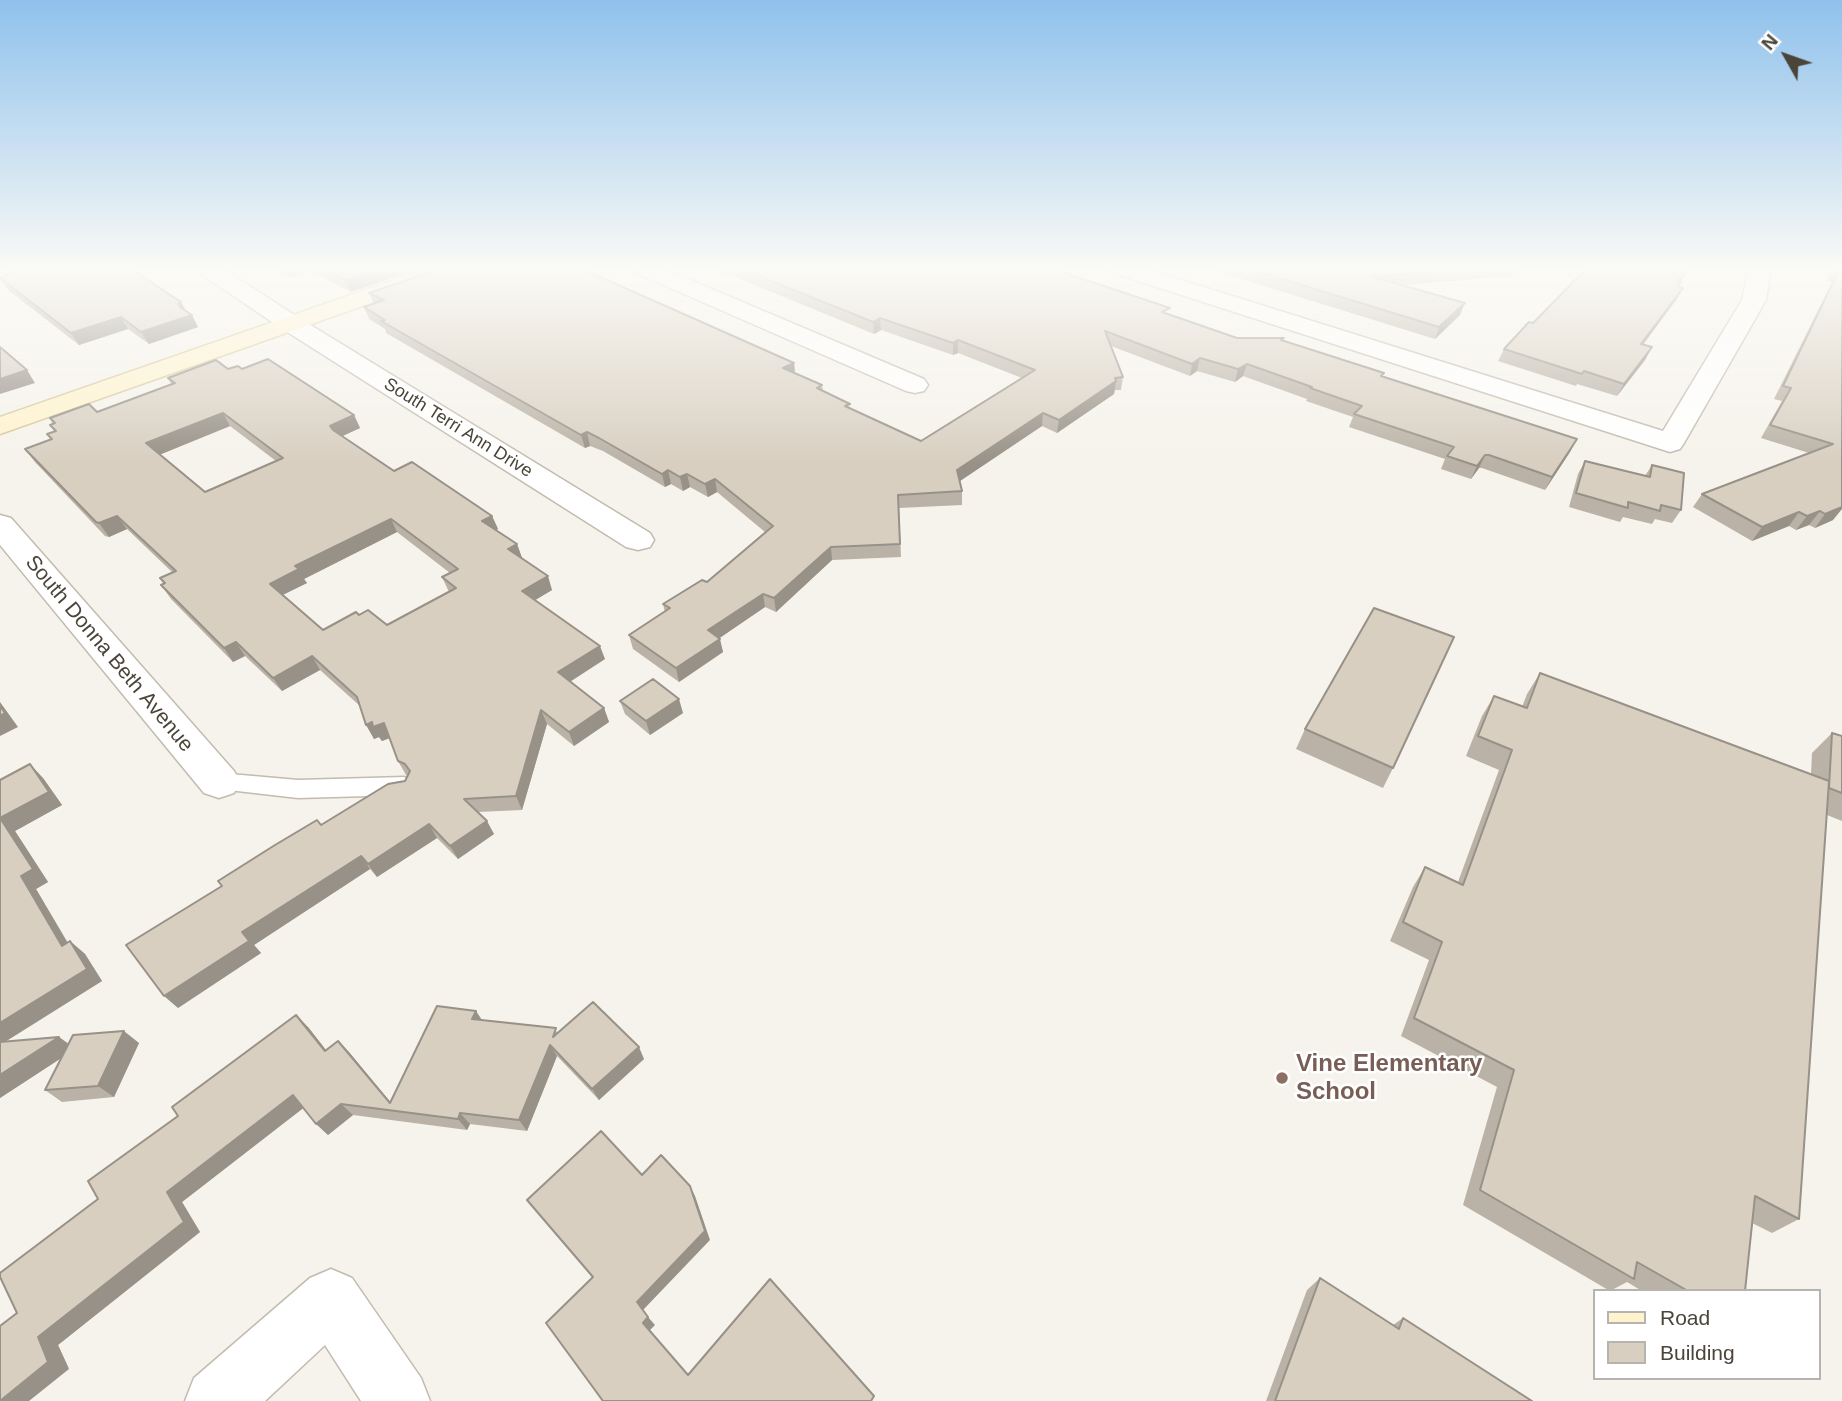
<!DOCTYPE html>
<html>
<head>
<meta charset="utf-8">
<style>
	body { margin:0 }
	#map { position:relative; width:1842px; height:1401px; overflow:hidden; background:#f6f3ec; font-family:Arial,sans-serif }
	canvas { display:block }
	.legend { position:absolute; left:1593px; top:1289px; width:228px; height:91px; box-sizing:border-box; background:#fff; border:2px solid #b7b4b0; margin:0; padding:9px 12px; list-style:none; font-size:21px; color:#4b4439 }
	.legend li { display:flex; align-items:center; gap:14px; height:35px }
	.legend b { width:35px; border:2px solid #b7b4b0 }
	.north { position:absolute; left:1751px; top:21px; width:70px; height:70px; -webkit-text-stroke:5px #fff; paint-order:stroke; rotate:310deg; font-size:19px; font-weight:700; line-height:28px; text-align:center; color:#4b4439 }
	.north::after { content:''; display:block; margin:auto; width:24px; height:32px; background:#4b4439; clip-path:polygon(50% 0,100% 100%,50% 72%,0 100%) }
</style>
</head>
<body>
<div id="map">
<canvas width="1842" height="1401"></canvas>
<ul class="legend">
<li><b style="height:9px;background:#fff3cd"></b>Road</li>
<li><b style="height:19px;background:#d8cfc1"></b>Building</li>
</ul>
<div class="north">N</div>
</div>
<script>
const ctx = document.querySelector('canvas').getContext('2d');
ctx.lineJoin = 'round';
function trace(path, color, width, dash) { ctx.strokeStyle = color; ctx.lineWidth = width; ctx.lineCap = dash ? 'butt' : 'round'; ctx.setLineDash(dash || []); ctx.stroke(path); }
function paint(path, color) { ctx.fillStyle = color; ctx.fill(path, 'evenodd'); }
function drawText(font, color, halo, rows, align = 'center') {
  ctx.font = font + ' Arial,sans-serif'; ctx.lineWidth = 5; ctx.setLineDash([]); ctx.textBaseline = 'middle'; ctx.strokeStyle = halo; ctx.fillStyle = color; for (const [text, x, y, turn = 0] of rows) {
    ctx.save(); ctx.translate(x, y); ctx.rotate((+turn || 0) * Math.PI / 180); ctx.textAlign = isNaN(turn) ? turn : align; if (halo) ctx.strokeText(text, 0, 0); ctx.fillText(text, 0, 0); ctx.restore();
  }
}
const service = new Path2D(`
	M219,773L298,780L404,777L412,780L415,786L412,792L404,795L298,798L211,788L208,782L211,776Z`);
const minor = new Path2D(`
	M199,268H222L299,318L650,533L654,540L650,547L638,550L626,547L281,328L201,274Z
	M633,268H662L924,379L928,385L924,391L915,393L906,391L636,273Z
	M1110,268H1143L1663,431L1742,300L1749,268H1771L1766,300L1684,443L1680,449L1670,452L1113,273Z
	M0,515L11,518L234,771L240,782L234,793L219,798L204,793L0,545Z
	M331,1269L352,1278L421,1378L430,1401H361L325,1345L265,1401H185L194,1378L310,1278Z`);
const secondary = new Path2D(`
	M428,268H459L456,273L0,434V417Z`);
trace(service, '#c2bbae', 3);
trace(minor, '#c2bbae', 3);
trace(secondary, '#d6c79b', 3);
paint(service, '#fff');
paint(minor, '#fff');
paint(secondary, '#fff3cd');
paint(new Path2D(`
	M274,268H421L351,292L311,271L292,277Z
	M713,268H1050L1168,314L1237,338L1283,341L1383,377L1577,439L1570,452L1545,490L1482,468H1479L1471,479L1441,469L1445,459L1349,427L1353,417L1306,401L1307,399L1243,376L1235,382L1197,371L1190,376L1111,346L1123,377L1121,390H1115L1114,394L1057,433L1042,426L960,481L962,491V505L899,508L901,557L832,560L776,612L765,607L719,638L723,652L679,682L633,649L629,635L665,612L663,604L707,582L765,532L717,492L708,497L690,487L683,491L671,484L665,487L603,451L590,446L585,448L386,333L385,329L369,319L364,307L374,304L369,293L794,363L795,373L822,385L823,391L850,408L921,441L1022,378L958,353L953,355L881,330L874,334Z
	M1206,268H1515L1512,276L1403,285L1460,315L1435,339Z
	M1560,268H1691L1680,281L1678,287L1683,288L1676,300L1643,345L1652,347L1645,360L1617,396L1577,384L1576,386L1498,361L1504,349L1533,323L1585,269L1563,271Z
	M1834,268H1842L1833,520L1815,528L1809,525L1796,530L1789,526L1752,541L1693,507L1702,494L1809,453L1761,438L1782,401L1774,399L1832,282L1826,281Z
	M0,278L181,302L185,311L198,327L149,344L128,329L79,345L8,290Z
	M228,369H242L354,415L360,428L342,436L394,471L492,516L498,529L496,530L517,544L522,558L552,590L535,600L605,659L570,682L604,708L609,722L574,746L547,724L522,810L478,812L494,834L458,859L437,838L377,877L370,869L254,945L261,953L178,1008L321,825L405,781L407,775H406L398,761L390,738L382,741L379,737L374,739L360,706L320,670L282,691L245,656L233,662L171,599L161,585L164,584L160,578L173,573L127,529L109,537L105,536L35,462L25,449L50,439L47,434L54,431L50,425L53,424L50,418L97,412L171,384L168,378ZM230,426L276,461L205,492L159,455ZM397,532L450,573L442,577L449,592L387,625L359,615L323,630L283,595L307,583L304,579Z
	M1585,461L1645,476L1652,465L1681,510L1672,523L1655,519L1652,524L1623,517L1620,522L1569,507L1578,474Z
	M1540,673L1811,774L1812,753L1832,733L1842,736V821L1827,815L1799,1219L1772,1233L1752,1223L1745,1291H1642L1627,1282L1610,1291L1463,1205L1497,1087L1401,1036L1429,960L1390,941L1413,887L1425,867L1458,882L1499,770L1466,756L1482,716L1494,696L1522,707L1527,694Z
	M620,701L683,713L650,735L625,714Z
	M1305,729L1393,768L1383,788L1296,749Z
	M43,778L62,805L15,831L48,882L36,889L68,943L70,941L85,954L102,981L6,1041L59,1037L69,1044L139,1043L114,1097L62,1102L45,1090L63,1057L0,1098V780Z
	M482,1020L559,1032L644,1059L599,1100L557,1056L527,1131L470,1124L467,1130L353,1115L328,1135L303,1108L182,1202L200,1232L58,1345L69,1369L17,1313L98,1199L308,1027L326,1050L338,1041L390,1102Z
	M1320,1278L1393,1325L1403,1318L1532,1401H1266L1307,1290Z`), '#bab2a6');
paint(new Path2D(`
	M288,268H310L311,271L292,277Z
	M383,268H421L351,292L346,280Z
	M1688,268H1691L1671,293L1678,281Z
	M1683,288L1676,300L1634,356L1641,344Z
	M181,302L188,315H192L198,327L149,344L141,332L178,304Z
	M1465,303L1460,315L1435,339L1439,327Z
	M121,317L128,329L79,345L71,333Z
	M880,318L881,330L874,334L873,322Z
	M958,340V353L953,355V343Z
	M1652,347L1645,360L1617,396L1624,384Z
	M1200,358L1197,371L1190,376L1192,364Z
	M794,363L795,375L783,368Z
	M1247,364L1243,376L1235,382L1238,369Z
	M27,370L35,383L0,394V379Z
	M1116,381L1114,394L1057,433L1059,420Z
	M223,413L230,426L154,457L146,443Z
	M1043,413L1042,426L957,483V470Z
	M354,415L360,428L336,439L330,426Z
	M587,432L590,446L585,448L581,435Z
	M1577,439L1570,452L1545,490L1552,477Z
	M1485,455L1479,468L1471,479L1477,466Z
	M668,470L671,484L665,487L662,474Z
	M687,474L690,487L683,491L680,477Z
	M715,479L717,492L708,497L705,484Z
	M1842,507V509L1833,520L1815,528L1825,514Z
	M1820,511L1809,525L1796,530L1807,516Z
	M1799,512L1789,526L1752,541L1762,527Z
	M117,516L127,529L109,537L99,523Z
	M492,516L498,529L487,535L482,521Z
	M391,519L397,532L304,579L307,583L278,597L270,584L295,566Z
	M517,544L522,558L508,549Z
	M831,547L832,560L776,612L774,598Z
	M548,576L552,590L527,605L522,591Z
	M763,594L765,607L711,644L708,630Z
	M720,639L723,652L679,682L676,668Z
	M236,642L245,656L233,662L224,648Z
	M600,646L605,659L563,686L558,672Z
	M312,656L320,670L282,691L273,678Z
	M679,699L683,713L650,735L646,721Z
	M0,702L18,727L0,736Z
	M604,708L609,722L574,746L569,732Z
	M541,710L547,724L522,810L516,796Z
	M372,722L384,723L392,737L382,741L379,737L374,739L366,725Z
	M30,764L43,778L62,805L15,831L48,882L36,889L77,959L62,946L21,876L0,818Z
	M487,821L494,834L458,859L450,846Z
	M429,824L437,838L377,877L368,864Z
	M361,856L370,869L254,945L261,953L178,1008L164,996L242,932Z
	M70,941L85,954L102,981L0,1045V1023Z
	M476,1011L484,1023L472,1019Z
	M296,1015L308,1027L336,1063L325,1051Z
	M124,1031L139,1043L114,1097L98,1086Z
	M59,1037L75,1049L0,1098V1075Z
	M338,1041L349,1052L400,1114L390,1103Z
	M550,1045L557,1056L527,1131L519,1120Z
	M639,1047L644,1059L599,1100L592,1089Z
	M293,1095L306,1106L182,1202L200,1232L58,1345L69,1369L29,1401H0L38,1337L167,1192Z
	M341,1104L353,1115L328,1135L316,1124Z
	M460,1113L470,1124L467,1130L458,1119Z
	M690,1186L695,1196L710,1240L643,1310L637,1302Z
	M648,1317L655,1325L649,1331L643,1323Z`), '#979187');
const building = new Path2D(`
	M19,268H130L181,302L178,304L182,306L180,307L192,315L141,332L121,317L71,333L0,278Z
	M322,268H383L346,280Z
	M442,268H580L794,363L783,368L822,385L817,388L850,404L845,406L921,441L1035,370L958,340L953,343L880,318L873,322L739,268H1050L1170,308L1162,312L1237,338H1284L1281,340L1384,373L1381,376L1577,439L1552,477L1489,455H1485L1477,466L1447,456L1454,447L1354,414L1362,406L1310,388L1312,387L1247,364L1238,369L1200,358L1192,364L1105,331L1123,377L1115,378L1116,381L1059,420L1043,413L957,470L962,491L898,495L900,544L831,547L774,598L763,594L708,630L720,639L676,668L629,635L670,608L663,604L702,580L707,582L773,526L715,479L705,484L687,474L680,477L668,470L662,474L599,438L587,432L581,435L381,321L385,320L364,307L384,300L369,293Z
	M1246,268H1476L1373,277L1465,303L1439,327Z
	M1587,268H1688L1678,281L1681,282L1677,286L1683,288L1641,344L1652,347L1624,384L1584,371L1582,374L1504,349L1529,322L1533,323Z
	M1835,268H1842V507L1825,514L1820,511L1807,516L1799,512L1762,527L1702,494L1833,444L1770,425L1791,388L1783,386L1839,270L1834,269Z
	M0,347L27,370L0,379Z
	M268,359L354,415L330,426L333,430L394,471L412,462L492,516L482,521L517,544L508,549L548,576L522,591L600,646L558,672L604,708L569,732L541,710L516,796L464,799L487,821L450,846L429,824L368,864L361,856L242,932L249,941L164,996L126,945L222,886L218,881L275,845L317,820L321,825L388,784L405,781L410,771L405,764L398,761L384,723L373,727L372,722L366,725L357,697L312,656L273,678L236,642L224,648L161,585L165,583L160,578L176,571L117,516L99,523L96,522L25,449L52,439L47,434L56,431L50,425L55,423L50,418L89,404L97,412L175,383L168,378L216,360L228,369L238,366L242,369ZM223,413L283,458L205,492L146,443ZM391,519L458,569L442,577L456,588L387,625L368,610L359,615L356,612L323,630L270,584L299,569L295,566Z
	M1585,461L1650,477L1652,465L1684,473L1681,510L1661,505L1660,511L1628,502V508L1576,493Z
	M1374,608L1454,637L1393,768L1305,729Z
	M1540,673L1829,781L1799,1219L1755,1196L1745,1291H1688L1637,1262L1634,1279L1480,1190L1514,1070L1414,1018L1442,942L1403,922L1425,867L1463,885L1512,750L1478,736L1494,696L1527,708Z
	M653,679L679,699L646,721L620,701Z
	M0,706L5,713L0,716Z
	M1832,733L1842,736V793L1829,788Z
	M30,764L49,792L0,818L33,869L21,876L62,946L70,941L87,969L0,1023V780Z
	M593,1002L639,1047L592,1089L550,1045L519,1120L460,1113L458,1119L341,1104L316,1124L293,1095L167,1192L184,1222L38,1337L48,1362L0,1401V1326L17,1313L0,1277V1273L98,1199L88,1181L178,1116L172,1107L296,1015L325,1051L338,1041L390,1103L437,1006L476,1011L472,1019L556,1028L553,1037Z
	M124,1031L98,1086L45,1090L73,1035Z
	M59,1037L0,1075V1042Z
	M601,1131L642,1175L661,1155L690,1186L705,1231L637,1302L648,1317L643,1323L688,1375L770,1279L874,1396L871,1401H603L546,1323L593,1277L527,1200Z
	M1320,1278L1399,1329L1403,1318L1532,1401H1275Z`);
paint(building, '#d8cfc1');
trace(building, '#979187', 2);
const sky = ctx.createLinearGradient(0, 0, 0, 464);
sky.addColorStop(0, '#8fc1ec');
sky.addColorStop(0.58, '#fbfaf6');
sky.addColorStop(1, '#fbfaf600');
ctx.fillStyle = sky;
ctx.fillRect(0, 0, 1842, 464);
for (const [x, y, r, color] of [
	[1282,1078,7,"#8d6e63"]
]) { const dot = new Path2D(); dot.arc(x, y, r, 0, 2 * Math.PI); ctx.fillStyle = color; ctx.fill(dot); trace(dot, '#fff', 2.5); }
drawText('18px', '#4b4439', '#fff', [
	["South Terri Ann Drive",458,428,32]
]);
drawText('21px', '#4b4439', '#fff', [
	["South Donna Beth Avenue",109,654,50]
]);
drawText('bold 24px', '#785e54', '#fff', [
	["Vine Elementary",1296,1064],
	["School",1296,1092]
], 'left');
</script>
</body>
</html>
